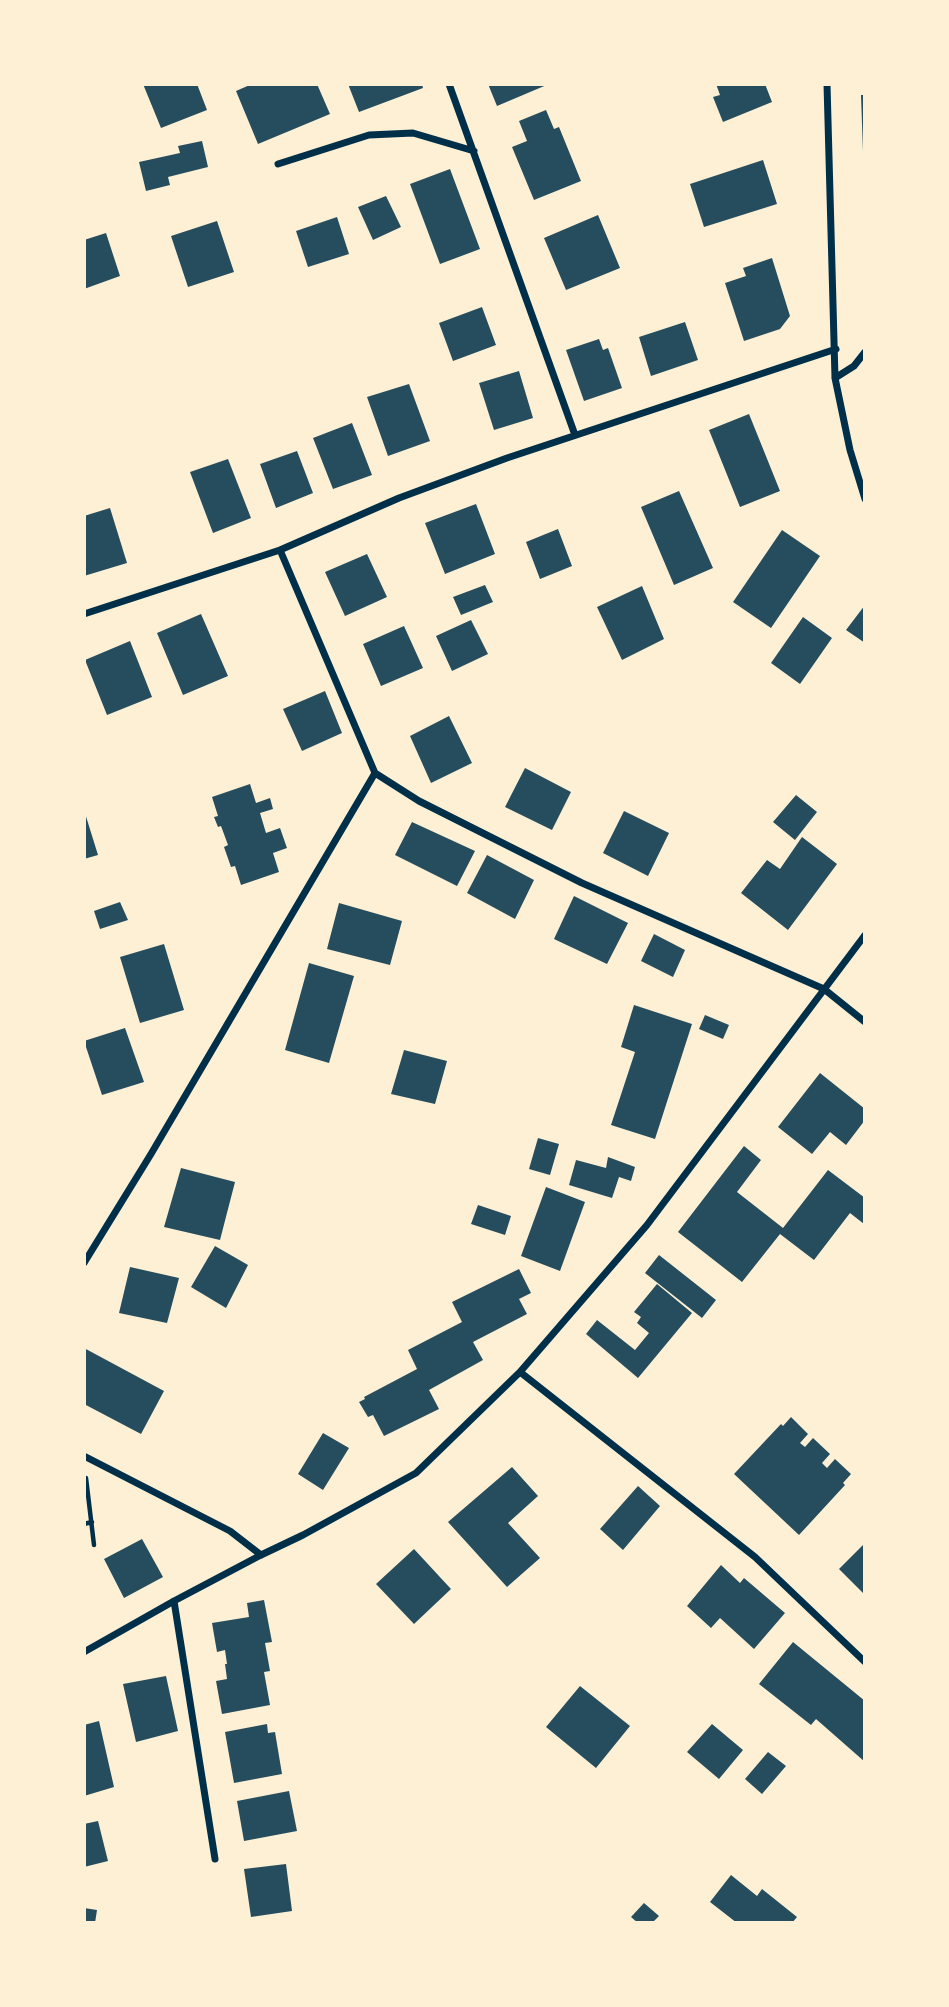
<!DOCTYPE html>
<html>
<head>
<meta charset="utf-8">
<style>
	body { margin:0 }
	#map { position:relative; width:949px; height:2007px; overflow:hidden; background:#fdf0d5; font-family:Arial,sans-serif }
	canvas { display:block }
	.frame { position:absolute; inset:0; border:86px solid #fdf0d5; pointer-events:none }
</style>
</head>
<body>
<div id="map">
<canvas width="949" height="2007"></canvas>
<div class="frame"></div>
</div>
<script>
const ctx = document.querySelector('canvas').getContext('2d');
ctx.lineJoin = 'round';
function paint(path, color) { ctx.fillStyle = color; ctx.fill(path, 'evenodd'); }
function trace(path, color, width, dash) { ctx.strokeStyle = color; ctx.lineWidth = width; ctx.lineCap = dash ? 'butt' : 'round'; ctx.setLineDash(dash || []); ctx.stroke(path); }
paint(new Path2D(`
	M143,84H197L207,110L161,128Z
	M252,84H317L330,114L258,144L236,91Z
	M348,84H422L423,88L359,112Z
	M488,84H549L497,106Z
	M716,84H765L772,102L723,122L713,97L720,95Z
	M861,95H865V152H863Z
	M546,110L554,129L559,127L581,181L534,200L512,147L527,141L519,121Z
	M202,141L208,167L168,177L170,185L146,191L139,162L180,153L178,146Z
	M763,160L777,204L704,227L690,184Z
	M450,169L480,249L440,264L410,184Z
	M386,196L401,227L373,240L358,207Z
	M598,215L620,268L566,290L544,238Z
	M337,217L349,254L308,267L296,231Z
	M217,221L234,272L188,287L171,236Z
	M106,233L120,276L84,289V240Z
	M772,258L790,316L780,329L744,341L725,283L746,276L743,268Z
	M482,307L496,345L453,361L439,323Z
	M685,322L698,360L651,376L639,337Z
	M599,339L603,350L608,348L622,388L584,401L566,350Z
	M519,371L533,418L494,430L479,383Z
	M409,384L430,441L388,456L367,397Z
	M749,414L780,491L740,507L709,430Z
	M352,423L372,475L333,489L313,438Z
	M297,451L313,493L276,508L260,464Z
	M228,459L251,518L213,533L190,472Z
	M679,491L713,568L674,585L641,507Z
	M476,504L495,554L445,574L425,523Z
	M110,508L127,563L84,576V516Z
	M558,529L572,566L540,579L526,542Z
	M782,530L820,556L771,628L733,602Z
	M367,554L387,597L345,616L325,572Z
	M485,585L493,602L461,615L453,597Z
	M642,586L664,639L622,660L597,607Z
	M865,605V643L846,630Z
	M201,614L228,676L183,695L157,633Z
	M803,617L832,638L800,684L771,663Z
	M471,620L488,654L452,671L436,636Z
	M404,626L423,668L381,686L363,644Z
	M130,641L152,697L107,715L85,660Z
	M325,691L342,733L302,751L283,709Z
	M449,716L472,763L431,783L410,736Z
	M525,768L571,792L552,830L505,807Z
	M250,784L256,803L270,798L273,809L260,813L266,833L280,828L287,848L273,853L279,872L241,885L235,866L231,867L224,847L228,845L221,826L218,827L214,817L218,816L212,797Z
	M796,795L817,812L795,840L773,822Z
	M84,810L98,855L84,859Z
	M624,811L669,833L648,876L603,853Z
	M412,822L475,851L457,886L395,855Z
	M802,837L837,864L788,930L741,893L767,860L780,869Z
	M487,855L534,880L515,919L467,893Z
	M574,896L628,923L607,964L554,939Z
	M120,902L128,920L100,929L94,911Z
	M339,903L402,921L390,965L327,949Z
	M654,934L685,950L673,977L641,961Z
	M164,944L184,1010L140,1023L120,957Z
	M309,963L354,976L329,1063L285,1050Z
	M634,1005L692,1024L655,1139L611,1125L635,1052L621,1047Z
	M705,1015L729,1025L723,1039L699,1029Z
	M125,1028L144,1082L102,1095L84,1041Z
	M404,1050L447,1061L435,1104L391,1094Z
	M820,1073L865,1109V1120L846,1145L830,1132L812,1154L778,1127Z
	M538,1138L559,1144L550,1175L529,1169Z
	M744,1146L761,1160L737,1192L783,1228L828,1170L865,1198V1222L864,1224L850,1213L814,1260L780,1234L742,1282L678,1232Z
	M608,1157L635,1167L631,1181L619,1177L612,1198L569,1185L576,1160L606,1168Z
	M181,1168L235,1182L220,1240L164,1227Z
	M546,1187L585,1202L560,1271L521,1256Z
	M478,1205L511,1216L505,1235L471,1224Z
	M215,1246L248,1265L226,1308L191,1287Z
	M659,1255L716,1300L702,1318L645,1273Z
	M130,1267L179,1278L167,1323L119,1313Z
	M519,1269L531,1293L519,1299L527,1314L473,1342L483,1360L429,1390L439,1409L384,1436L373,1415L368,1417L359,1402L365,1399L364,1397L417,1369L408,1350L462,1322L452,1302Z
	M657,1284L692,1313L638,1378L586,1334L597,1320L635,1350L649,1333L637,1323L641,1317L634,1312Z
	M84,1348L164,1391L141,1434L84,1404Z
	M791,1417L808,1434L800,1443L805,1447L813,1438L830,1454L822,1463L827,1468L835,1459L851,1474L843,1483L845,1485L799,1535L734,1474L781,1424L783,1426Z
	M323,1433L349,1448L323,1490L298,1474Z
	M512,1467L538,1496L508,1523L540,1558L507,1587L448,1522Z
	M638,1486L660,1506L623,1550L600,1529Z
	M142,1539L163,1577L124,1598L104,1559Z
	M865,1543V1595L839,1569Z
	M414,1549L451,1589L414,1624L376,1584Z
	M721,1565L740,1583L744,1578L785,1613L754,1649L720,1618L711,1628L687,1606Z
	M264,1600L272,1642L265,1643L270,1671L264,1672L270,1705L222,1714L216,1681L227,1679L225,1664H227L225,1650L217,1652L212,1623L249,1617L247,1603Z
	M793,1642L865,1701V1762L816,1719L811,1725L759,1684Z
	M166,1676L178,1731L136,1742L123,1684Z
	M580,1686L630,1726L596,1768L546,1727Z
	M99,1721L114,1787L84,1796V1725Z
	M267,1724L268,1733L275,1732L282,1774L234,1783L225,1732Z
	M712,1724L743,1750L719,1779L687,1752Z
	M768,1752L786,1766L762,1794L745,1779Z
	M289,1791L297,1831L244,1841L237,1801Z
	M98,1821L108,1861L84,1867V1824Z
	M286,1864L292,1911L251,1917L244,1869Z
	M731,1875L757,1896L762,1889L797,1917L792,1923H737L710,1902Z
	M644,1903L659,1916L652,1923H638L631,1917Z
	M84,1908L97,1910L95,1923H84Z`), '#264d5e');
trace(new Path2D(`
	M86,1478L94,1545
	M84,1524L92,1522`), '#003049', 4.5);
trace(new Path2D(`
	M449,84L575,435
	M827,84L835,378L850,450L865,499
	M278,164L369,135L413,133L474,151
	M835,378L854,366L865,352
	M280,550L375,773L419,801L582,883L824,989L865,1022
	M84,614L280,550L399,498L507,458L836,349
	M84,1263L151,1154L375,773
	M520,1372L755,1557L865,1662
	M84,1456L230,1531L261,1555
	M174,1601L215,1859
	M84,1652L174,1601L261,1555L303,1535L416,1473L520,1372L647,1225L865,935`), '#003049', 7);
</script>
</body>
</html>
